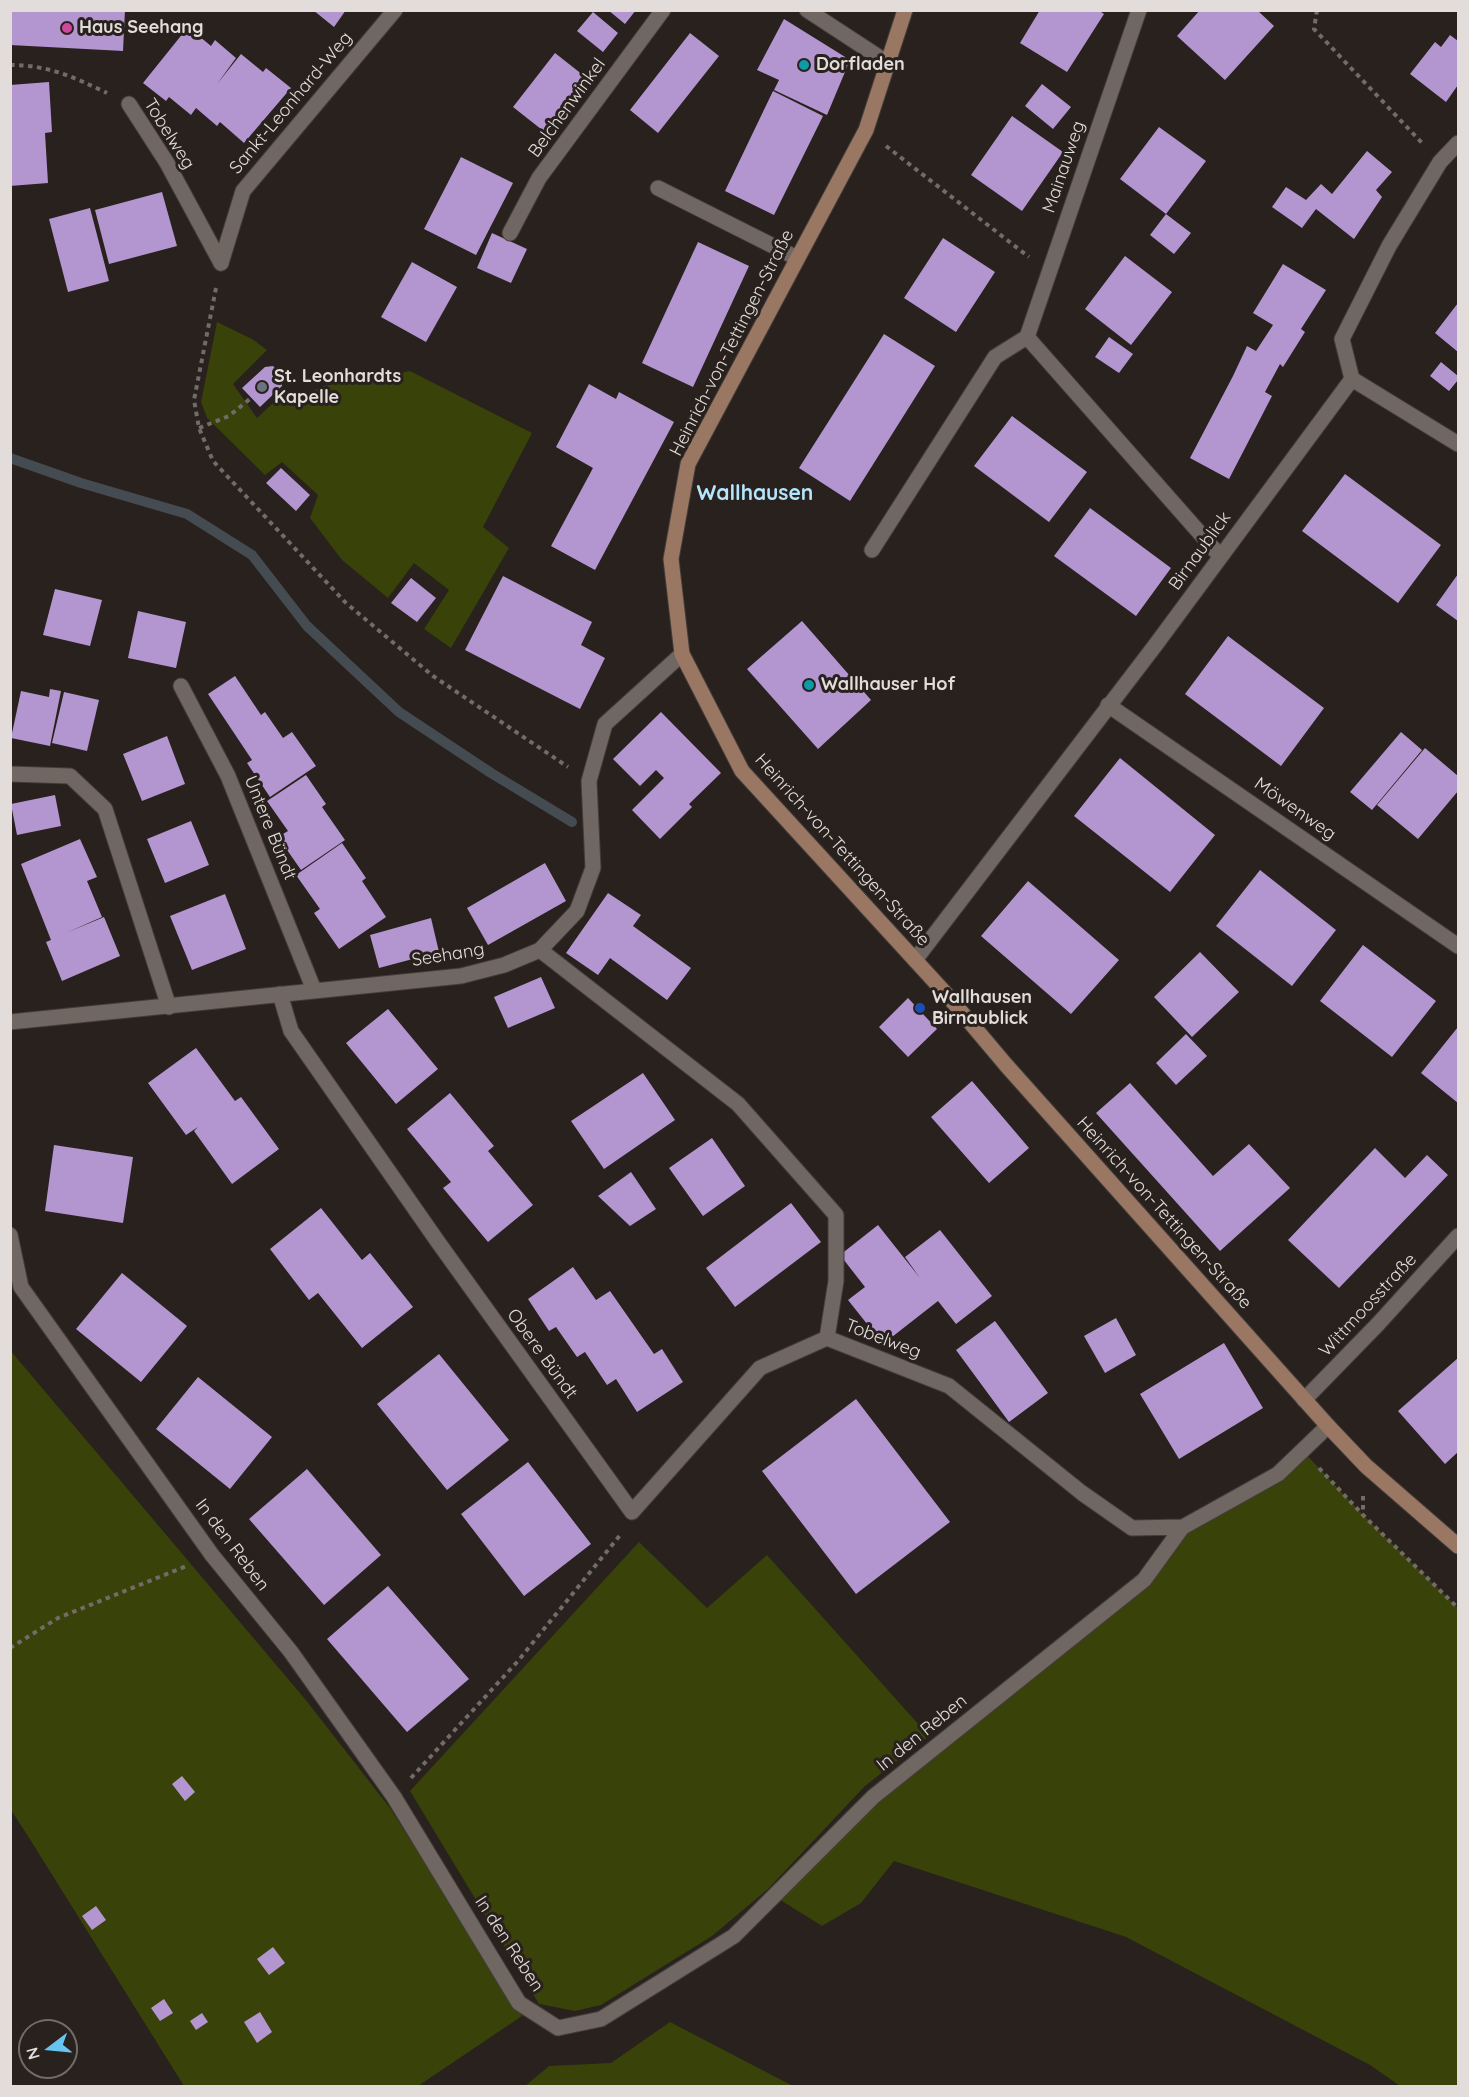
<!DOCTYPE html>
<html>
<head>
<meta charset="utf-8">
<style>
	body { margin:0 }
	#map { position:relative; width:1469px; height:2097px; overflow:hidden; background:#28211d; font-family:Quicksand,sans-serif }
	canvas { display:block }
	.frame { position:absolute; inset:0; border:12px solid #e2ddda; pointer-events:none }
	.north { position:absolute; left:18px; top:2019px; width:60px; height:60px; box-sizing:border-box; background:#28211d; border:2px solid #726c69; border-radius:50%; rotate:254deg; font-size:16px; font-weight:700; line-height:24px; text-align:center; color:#e2ddda }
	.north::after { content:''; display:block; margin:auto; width:21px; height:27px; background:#67c4f0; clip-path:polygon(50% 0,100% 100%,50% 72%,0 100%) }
</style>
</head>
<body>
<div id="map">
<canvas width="1469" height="2097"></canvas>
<div class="frame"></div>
<div class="north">N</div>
</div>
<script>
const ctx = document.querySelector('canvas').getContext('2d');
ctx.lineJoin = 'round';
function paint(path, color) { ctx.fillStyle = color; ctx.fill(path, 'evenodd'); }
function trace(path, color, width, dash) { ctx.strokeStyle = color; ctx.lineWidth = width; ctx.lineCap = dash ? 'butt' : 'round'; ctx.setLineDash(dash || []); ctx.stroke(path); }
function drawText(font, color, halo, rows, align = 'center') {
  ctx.font = font + ' Quicksand,sans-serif'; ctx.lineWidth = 6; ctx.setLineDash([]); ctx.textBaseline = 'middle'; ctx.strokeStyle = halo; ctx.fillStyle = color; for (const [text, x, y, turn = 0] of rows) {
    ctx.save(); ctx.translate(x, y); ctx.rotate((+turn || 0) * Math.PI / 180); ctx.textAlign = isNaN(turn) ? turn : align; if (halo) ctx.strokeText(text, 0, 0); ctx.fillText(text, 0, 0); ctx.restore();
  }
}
paint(new Path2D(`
	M217,322L252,339L267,350L233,384L257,418L287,390L300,397L323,386L410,371L532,433L483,527L509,548L451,648L424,629L449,590L414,563L388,598L342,560L310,518L318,495L282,462L265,475L207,418L201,402Z
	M10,1350L305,1699L390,1808L522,2016L418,2086H184L31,1841L11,1810Z
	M1302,1450L1364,1516L1458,1608V2086H1400L1370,2065L1126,1937L894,1861L861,1903L822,1926L774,1896L873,1797L1144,1580L1183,1527Z
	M639,1542L707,1608L767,1555L929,1736L865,1786L768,1889L712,1936L601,2005L575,2011L539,2004L410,1791Z
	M670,2022L793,2086H525L549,2066L611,2063Z`), '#384209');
trace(new Path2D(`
	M10,458L81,483L187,514L252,555L307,626L399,712L491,773L572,822`), '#444c52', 10);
paint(new Path2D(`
	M10,10H125L123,51L10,45Z
	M313,10H346L334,27Z
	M608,10H636L625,24Z
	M1040,10H1098L1104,14L1067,72L1020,43Z
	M1200,10H1257L1274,26L1225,80L1177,36Z
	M593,12L618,33L603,52L577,31Z
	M784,19L850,60L827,115L774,90L779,80L757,70Z
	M188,27L211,46L215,40L236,58L217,84L241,54L263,72L266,68L291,88L244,143L220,122L217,126L196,108L191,115L169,97L166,101L143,83Z
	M690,33L719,56L658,133L630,110Z
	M1450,35L1458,41V85L1446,102L1410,74L1435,42L1441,47Z
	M555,53L588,79L546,133L513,107Z
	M49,82L52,132L45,133L48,183L10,186V85Z
	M1042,84L1071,107L1053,129L1025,106Z
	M773,91L823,116L774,215L725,191Z
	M1012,116L1063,152L1022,211L971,175Z
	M1159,127L1206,161L1166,214L1120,179Z
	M1367,151L1392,172L1376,190L1382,197L1354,239L1316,209L1302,228L1272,207L1286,187L1306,200L1321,184L1332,194Z
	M461,157L513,183L476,255L424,229Z
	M162,192L177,246L109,264L95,210Z
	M90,208L109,281L68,292L49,219Z
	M1166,214L1191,233L1174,254L1150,235Z
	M492,233L527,249L511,283L477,268Z
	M943,238L995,272L956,332L904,298Z
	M698,242L749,266L693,387L642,363Z
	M1125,256L1172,292L1131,345L1085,309Z
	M412,262L457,287L426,342L381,317Z
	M1283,264L1326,290L1301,329L1305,332L1283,367L1280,364L1265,392L1272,396L1229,479L1190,458L1233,376L1247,346L1256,351L1273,325L1253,313Z
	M1458,303V352L1435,333Z
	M884,334L935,366L850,501L799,468Z
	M1109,337L1133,354L1119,373L1095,357Z
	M1441,362L1458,376V380L1449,391L1430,376Z
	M273,366L282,376V386L260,407L242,388L265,367Z
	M589,384L616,399L619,392L674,422L595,570L551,546L593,468L556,447Z
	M1012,416L1087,472L1049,522L974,466Z
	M281,468L310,495L296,511L266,483Z
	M1345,474L1441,545L1398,603L1302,531Z
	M1090,508L1171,568L1136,616L1054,556Z
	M1458,574V621L1436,605Z
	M503,576L592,622L581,645L605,658L580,709L465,650Z
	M411,578L436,598L417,622L391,603Z
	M55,589L102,600L90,646L43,635Z
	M138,611L186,622L176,668L128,658Z
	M802,621L871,700L818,749L747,669Z
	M1228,636L1324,708L1281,766L1185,694Z
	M235,676L261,715L265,712L283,738L292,732L316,766L270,797L247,763L252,760L208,694Z
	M50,689L61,691L50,746L11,738L21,691L49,697Z
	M64,692L99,700L87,751L52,743Z
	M661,712L721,773L689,804L692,807L660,839L632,810L664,778L656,770L640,786L613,759Z
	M1401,732L1422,750L1372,810L1350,792Z
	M167,736L185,784L142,801L123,754Z
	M1425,748L1458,776V791L1418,839L1377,805Z
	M1120,758L1215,835L1170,892L1074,816Z
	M306,775L326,804L322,807L345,840L301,870L278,837L288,831L267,801Z
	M55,795L61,826L17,835L11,804Z
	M191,821L209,865L165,883L147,839Z
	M80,839L97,877L87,881L102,917L66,933L104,917L120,956L62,981L46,942L51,940L21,864Z
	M342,843L366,878L362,881L386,917L339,949L314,913L320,909L296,875Z
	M545,863L566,901L488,945L467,908Z
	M1260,870L1336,930L1292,986L1216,926Z
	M1028,881L1119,960L1071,1014L981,936Z
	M608,893L641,915L633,926L691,968L667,1000L610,958L598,975L566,953Z
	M225,894L246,949L192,970L170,916Z
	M431,918L439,952L379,968L370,935Z
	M1363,945L1436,1001L1392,1057L1320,1001Z
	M1200,952L1239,992L1192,1037L1154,997Z
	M541,977L555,1008L508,1028L494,997Z
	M908,998L937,1029L908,1057L879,1027Z
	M388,1009L438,1069L396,1104L346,1043Z
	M1458,1027V1103L1421,1073Z
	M1186,1034L1207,1056L1176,1085L1156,1063Z
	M196,1048L235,1101L241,1097L279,1149L232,1184L194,1131L198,1127L186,1135L148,1083Z
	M643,1073L675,1120L604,1169L571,1121Z
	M972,1081L1029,1148L989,1183L931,1117Z
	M1130,1083L1213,1176L1249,1144L1290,1188L1220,1251L1096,1113Z
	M450,1093L494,1146L488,1151L533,1205L488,1242L443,1188L451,1182L407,1129Z
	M712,1138L745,1186L703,1216L669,1168Z
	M54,1145L133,1157L123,1223L45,1211Z
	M1375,1148L1405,1178L1427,1155L1448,1175L1339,1288L1288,1240Z
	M631,1172L656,1209L630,1226L598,1196Z
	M791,1203L821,1242L735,1307L706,1268Z
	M321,1208L362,1260L370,1253L413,1307L362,1348L318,1293L309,1300L270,1249Z
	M878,1225L920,1278L905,1257L940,1230L992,1296L956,1324L938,1301L883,1344L848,1300L865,1287L840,1255Z
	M573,1267L596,1300L610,1291L654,1354L662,1349L683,1382L637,1412L616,1379L607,1385L585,1352L577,1357L556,1327L549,1331L528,1299Z
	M122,1273L187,1326L141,1382L76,1329Z
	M1116,1318L1136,1355L1105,1373L1084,1336Z
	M995,1321L1048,1393L1009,1422L956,1350Z
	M1224,1343L1263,1408L1179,1459L1140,1394Z
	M439,1354L509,1440L447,1490L377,1404Z
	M1458,1358V1452L1445,1464L1398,1411Z
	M198,1377L272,1437L230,1489L156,1429Z
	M856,1399L950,1522L856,1594L762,1471Z
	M528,1462L591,1544L524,1596L461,1514Z
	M307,1469L381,1555L324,1605L249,1519Z
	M388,1586L469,1679L407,1732L327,1639Z
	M182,1776L195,1792L185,1801L172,1784Z
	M96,1906L106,1920L92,1930L82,1916Z
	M273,1947L285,1963L269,1975L257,1959Z
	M164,1999L173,2013L160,2021L151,2008Z
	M260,2012L272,2032L257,2043L244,2022Z
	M202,2013L208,2022L196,2030L190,2021Z`), '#b396d0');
const lane = new Path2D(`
	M129,104L167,163L221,263
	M658,188L797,258`);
const street = new Path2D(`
	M807,10L888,63
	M1139,10L1027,337L1220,556
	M510,233L539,178L663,10
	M221,263L243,191L395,10
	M1352,379L1458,444
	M872,550L995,357L1027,337
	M181,686L228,776L314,990
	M1108,705L1458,946
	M10,774L70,776L105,809L169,1007
	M540,950L738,1104L836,1215V1281L827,1338L949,1386L1082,1493L1132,1528L1183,1527L1278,1474L1328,1426
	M915,960L1157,643L1352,379L1342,339L1389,246L1440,162L1458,143
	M280,994L291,1031L438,1242L632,1512L760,1368L827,1338
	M10,1022L461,976L504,965L540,950L577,911L593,868L589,781L605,724L682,654
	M10,1235L21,1287L212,1555L291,1652L394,1797L519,2003L558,2028L601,2019L734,1936L873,1797L1144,1580L1181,1529
	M1304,1400L1378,1324L1458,1236`);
const secondary = new Path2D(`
	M905,10L866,130L688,464L671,559L682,654L742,771L947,995L1006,1065L1328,1426L1366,1466L1458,1546`);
trace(lane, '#433d3a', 17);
trace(street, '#433d3a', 17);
trace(secondary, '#433d3a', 17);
trace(new Path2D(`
	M1317,10L1314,29L1422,143
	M10,65C49,65 73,77 107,93
	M886,146L1029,257
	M216,288L194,400L199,428L213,461L346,603L433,676L568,767
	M199,428L229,416L251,398
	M1319,1468L1364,1516L1458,1608
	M1363,1496V1516
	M10,1648L58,1618L189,1565
	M411,1778L518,1661L621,1534`), '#726b68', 4, [4.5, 4.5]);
trace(lane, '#706662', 15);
trace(street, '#706662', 15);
trace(secondary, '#997763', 15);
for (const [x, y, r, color] of [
	[67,28,6,"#d1479c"],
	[804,65,6,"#0f9aa8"],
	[262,387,6,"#6b7280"],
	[809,685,6,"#0f9aa8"],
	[920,1008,6,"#1a4fb4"]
]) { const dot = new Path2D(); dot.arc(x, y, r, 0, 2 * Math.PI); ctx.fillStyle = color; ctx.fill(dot); trace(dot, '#28211d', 2); }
drawText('bold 18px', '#e2ddda', '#28211d', [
	["Haus Seehang",79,28],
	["Dorfladen",816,65],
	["St. Leonhardts",274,377],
	["Kapelle",274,398],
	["Wallhauser Hof",821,685],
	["Wallhausen",932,998],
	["Birnaublick",932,1019]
], 'left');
drawText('18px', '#e2ddda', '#28211d', [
	["Sankt-Leonhard-Weg",291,103,-50],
	["Belchenwinkel",567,108,-54],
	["Tobelweg",169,134,58],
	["Mainauweg",1064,167,-71],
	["Heinrich-von-Tettingen-Straße",732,343,-63],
	["Birnaublick",1200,551,-54],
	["Möwenweg",1295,809,35],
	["Untere Bündt",270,828,68],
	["Heinrich-von-Tettingen-Straße",842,850,48],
	["Seehang",448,955,-9],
	["Heinrich-von-Tettingen-Straße",1164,1213,48],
	["Wittmoosstraße",1368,1305,-47],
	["Tobelweg",883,1339,21],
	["Obere Bündt",542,1354,54],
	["In den Reben",232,1545,53],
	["In den Reben",922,1733,-39],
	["In den Reben",509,1944,57]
]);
drawText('bold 21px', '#b5e5fd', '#28211d', [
	["Wallhausen",755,494]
]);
</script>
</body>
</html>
